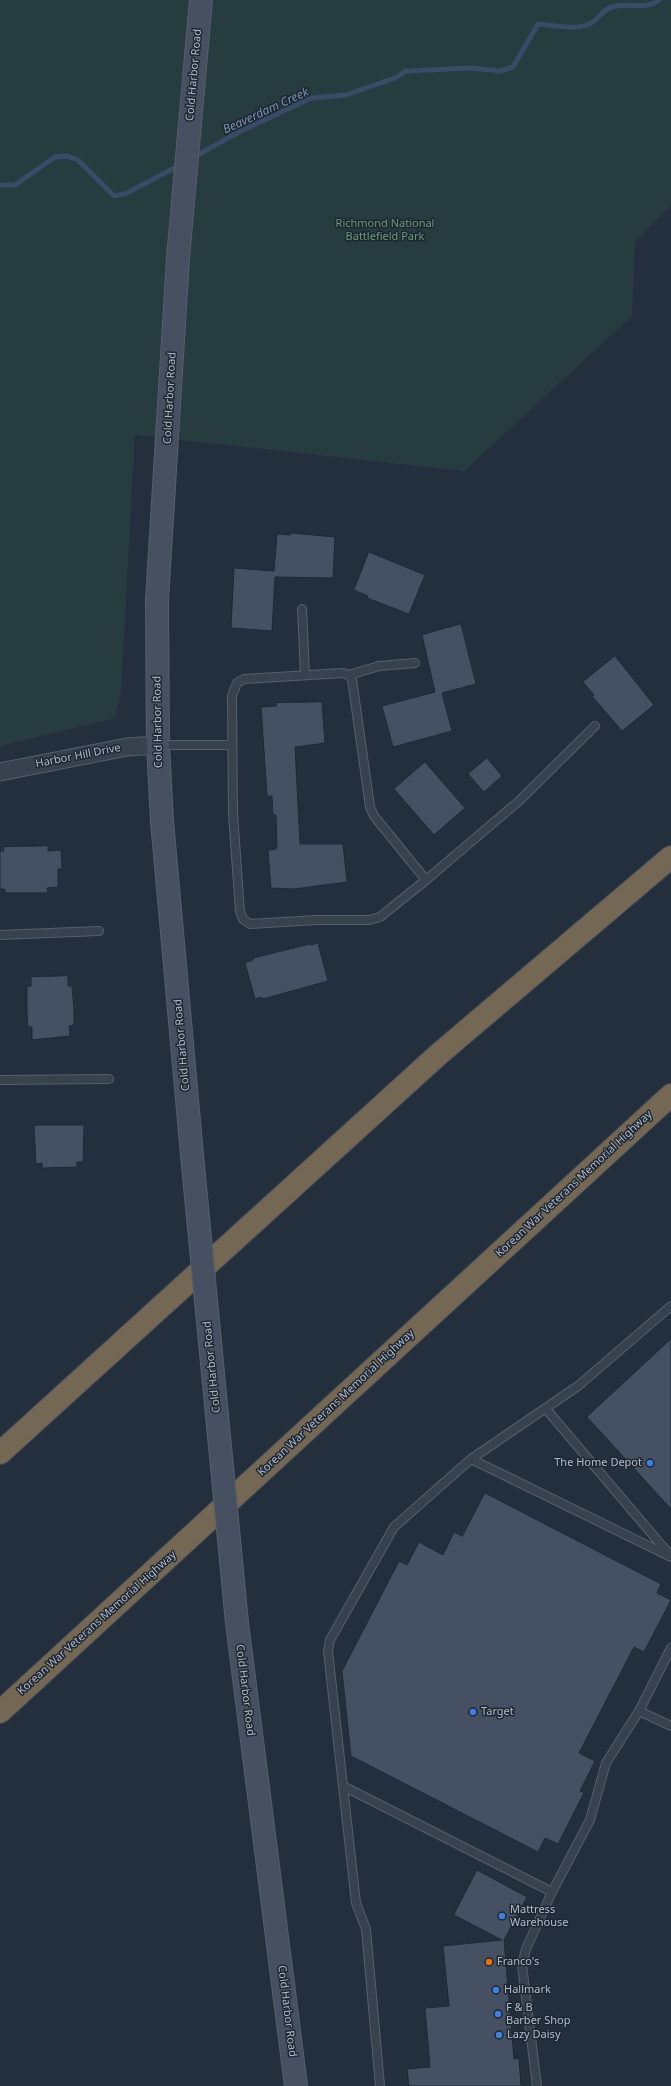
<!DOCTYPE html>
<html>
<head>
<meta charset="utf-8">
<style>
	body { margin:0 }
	canvas { display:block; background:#242f3e }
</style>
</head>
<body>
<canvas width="671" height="2086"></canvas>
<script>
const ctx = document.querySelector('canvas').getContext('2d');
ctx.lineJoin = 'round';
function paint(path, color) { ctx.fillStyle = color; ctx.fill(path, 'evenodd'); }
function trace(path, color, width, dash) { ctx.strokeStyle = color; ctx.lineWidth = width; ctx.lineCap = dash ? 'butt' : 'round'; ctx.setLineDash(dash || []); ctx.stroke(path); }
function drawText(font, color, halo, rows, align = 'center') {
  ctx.font = font + ' "Noto Sans",sans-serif'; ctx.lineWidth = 3; ctx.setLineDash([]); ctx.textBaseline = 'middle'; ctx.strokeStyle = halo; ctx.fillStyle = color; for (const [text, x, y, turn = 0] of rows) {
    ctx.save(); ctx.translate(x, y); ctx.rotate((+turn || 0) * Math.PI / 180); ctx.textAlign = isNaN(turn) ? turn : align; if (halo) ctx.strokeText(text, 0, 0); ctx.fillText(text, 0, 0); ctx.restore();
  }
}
paint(new Path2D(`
	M0,0H671V205L635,242L632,316L464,471L135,435L121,691L115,718L0,746Z`), '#263c3f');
trace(new Path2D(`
	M194,157L239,132L311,98L346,95L395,78L406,71L471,68L500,71L513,67L538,24C553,25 573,30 587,25C599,21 602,8 615,6C631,3 646,10 659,0
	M0,185H15L55,157L67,156L78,160L114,196L125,194L180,165`), '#394c67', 5);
const building = new Path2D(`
	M291,533L335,537L333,578L275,577L272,631L231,628L234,568L274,571L277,534L290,535Z
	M369,552L425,575L409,614L367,598L368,596L354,590Z
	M461,624L476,684L442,693L452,731L393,747L382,706L435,692L422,635Z
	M615,656L654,705L622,731L592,696L594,695L583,682Z
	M322,702L325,743L295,747L300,844H343L347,882L294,889L271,888L268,850L276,849L277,847L276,815H273L272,796H267L261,707L277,706L276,703Z
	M487,758L502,776L484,792L468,774Z
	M425,762L465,808L434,835L394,789Z
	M48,846V851L61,850L62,869H58V887L47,888L48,893H5V889H0V851H4L3,847Z
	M318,943L328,981L263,999L262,997L255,999L245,963L253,960V958L310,944L311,945Z
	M68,976V986H72L74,1010V1025L69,1026L70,1036L32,1040V1027H28L27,1013V986H31V977Z
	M39,1125H84L83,1162H77V1167L42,1168V1163L36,1164L34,1126Z
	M671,1339V1509L587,1417Z
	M485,1493L661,1584L657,1593L671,1600L644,1652L634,1647L579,1753L595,1761L580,1791L584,1793L558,1844L545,1838L538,1852L351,1756L342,1671L399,1561L407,1565L419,1542L443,1555L454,1532L462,1536Z
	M477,1870L527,1897L504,1940L514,2059L519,2058L521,2086H409L407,2069L430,2067L425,2008L449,2006L443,1946L502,1940L454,1915Z`);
paint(building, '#455162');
trace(building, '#1f2835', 1);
const service = new Path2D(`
	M302,609L305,675
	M349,675L379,666L415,663
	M159,745H232
	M426,880L374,816L370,807L352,679L349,675L343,673L244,679L237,683L232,696L233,813L240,912L243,919L250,924L317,920H369L380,917L426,880L519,801L595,726
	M0,935L99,931
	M0,1080L109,1079
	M546,1409L669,1554
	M471,1459L578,1386L671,1306
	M639,1711L671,1726
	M343,1786L552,1892
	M380,2086L366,1929L356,1903L328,1651L330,1640L394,1527L471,1459L671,1557
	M537,2086L522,1965L526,1949L552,1892L590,1820L606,1763L639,1711L671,1648`);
const minor = new Path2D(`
	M0,772L127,747L158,745`);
const secondary = new Path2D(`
	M192,1155L162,821L158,745L157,600L178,258L201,0
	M237,1623L296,2086`);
const motorway = new Path2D(`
	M0,1453L439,1054L671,857
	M0,1712L671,1095`);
trace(service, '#565f6c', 10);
trace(minor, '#565f6c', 19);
trace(secondary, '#565f6c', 24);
trace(motorway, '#434c59', 24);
trace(service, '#38414e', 8);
trace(minor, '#38414e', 17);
trace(secondary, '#465061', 22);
trace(motorway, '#746855', 22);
const secondaryBridge = new Path2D(`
	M192,1155L237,1623`);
trace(secondaryBridge, '#565f6c', 24, []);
trace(secondaryBridge, '#465061', 22);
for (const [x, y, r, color] of [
	[650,1463,4,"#3f7fe0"],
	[473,1712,4,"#3f7fe0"],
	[502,1916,4,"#3f7fe0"],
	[489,1962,4,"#e8710a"],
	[496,1990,4,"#3f7fe0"],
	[498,2014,4,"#3f7fe0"],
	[499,2035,4,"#3f7fe0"]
]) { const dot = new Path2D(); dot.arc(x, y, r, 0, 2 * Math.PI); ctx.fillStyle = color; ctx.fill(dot); trace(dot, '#1d2633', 1.5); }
drawText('11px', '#b4bcc9', '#1d2633', [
	["Cold Harbor Road",194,75,-85],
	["Cold Harbor Road",170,398,-87],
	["Cold Harbor Road",158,722,-91],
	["Harbor Hill Drive",78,756,-11],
	["Cold Harbor Road",182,1045,-95],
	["Korean War Veterans Memorial Highway",574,1184,-43],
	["Cold Harbor Road",212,1367,-96],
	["Korean War Veterans Memorial Highway",336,1403,-43],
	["Korean War Veterans Memorial Highway",97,1623,-42],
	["Cold Harbor Road",245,1690,83],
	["Cold Harbor Road",287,2011,83]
]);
drawText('11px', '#6b9a76', '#1d2633', [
	["Richmond National",385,224],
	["Battlefield Park",385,237]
]);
drawText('11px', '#b4bcc9', '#1d2633', [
	["The Home Depot",642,1463,"right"],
	["Target",481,1712],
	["Mattress",510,1910],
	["Warehouse",510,1923],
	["Franco's",497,1962],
	["Hallmark",504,1990],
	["F & B",506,2008],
	["Barber Shop",506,2021],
	["Lazy Daisy",507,2035]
], 'left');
drawText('italic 12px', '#7c92b1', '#1d2633', [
	["Beaverdam Creek",266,111,-25]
]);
</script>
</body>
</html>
